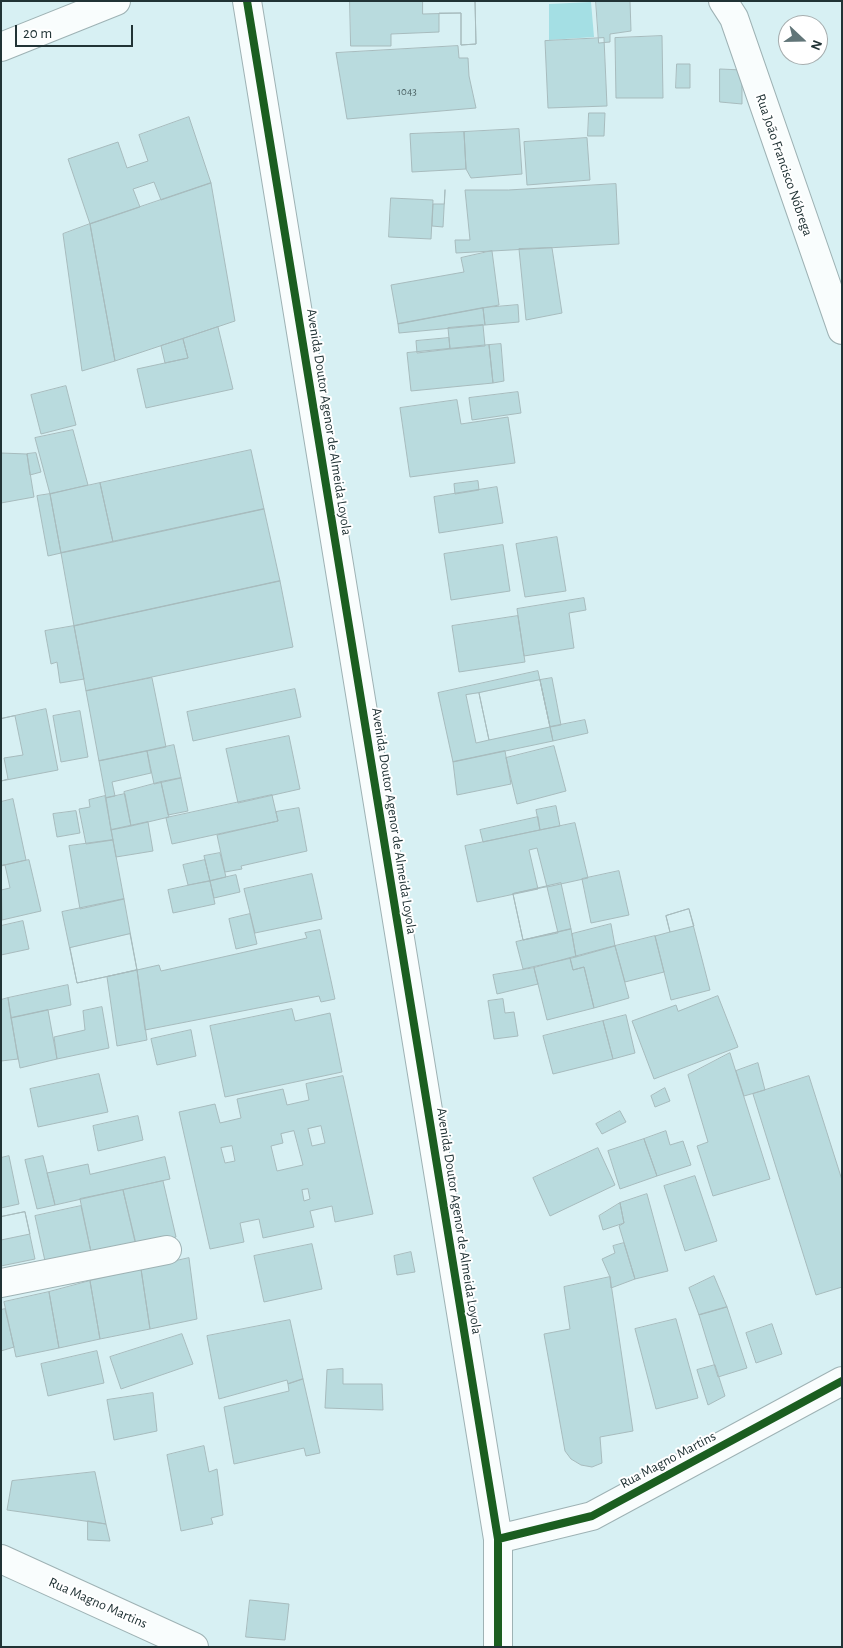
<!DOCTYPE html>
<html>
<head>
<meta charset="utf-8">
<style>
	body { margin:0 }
	#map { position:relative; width:843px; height:1648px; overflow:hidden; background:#d7f0f3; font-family:"Alegreya Sans",sans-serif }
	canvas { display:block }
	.frame { position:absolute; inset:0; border:2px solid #213335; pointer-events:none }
	.north { position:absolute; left:778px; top:15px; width:50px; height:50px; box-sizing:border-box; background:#fff; border:1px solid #a6adae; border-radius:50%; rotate:111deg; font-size:14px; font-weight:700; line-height:20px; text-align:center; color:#213335 }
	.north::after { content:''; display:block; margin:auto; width:18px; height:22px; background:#617578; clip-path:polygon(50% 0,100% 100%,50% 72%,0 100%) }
	.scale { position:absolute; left:15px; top:25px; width:118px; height:22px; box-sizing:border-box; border:2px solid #213335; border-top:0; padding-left:6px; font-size:15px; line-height:18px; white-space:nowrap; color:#213335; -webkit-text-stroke:4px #fff; paint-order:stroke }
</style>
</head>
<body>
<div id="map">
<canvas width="843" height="1648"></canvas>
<div class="frame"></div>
<div class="north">N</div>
<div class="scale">20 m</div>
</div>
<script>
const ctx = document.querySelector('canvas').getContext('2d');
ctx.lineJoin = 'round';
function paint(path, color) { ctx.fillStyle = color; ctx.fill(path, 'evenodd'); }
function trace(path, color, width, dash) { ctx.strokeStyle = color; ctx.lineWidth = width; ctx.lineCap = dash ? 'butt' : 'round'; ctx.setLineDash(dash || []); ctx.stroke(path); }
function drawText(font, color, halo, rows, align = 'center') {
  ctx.font = font + ' "Alegreya Sans",sans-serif'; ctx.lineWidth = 4; ctx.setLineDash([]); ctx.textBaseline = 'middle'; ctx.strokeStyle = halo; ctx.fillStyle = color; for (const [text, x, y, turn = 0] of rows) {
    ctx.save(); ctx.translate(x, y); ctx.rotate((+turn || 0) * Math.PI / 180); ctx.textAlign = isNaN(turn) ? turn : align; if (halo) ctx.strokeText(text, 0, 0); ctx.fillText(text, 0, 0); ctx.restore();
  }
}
paint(new Path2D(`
	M591,2L594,37L549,40V4Z`), '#a4dfe4');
const building = new Path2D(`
	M350,1H475L476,44L461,45V13H439V32L391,34V46H351Z
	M423,1H475L476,44L461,45V13L423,14Z
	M596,1H630L631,31L610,34V42L599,43Z
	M662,36L663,98H616L615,38Z
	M604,38L607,106L548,108L545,41Z
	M458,46L459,58H468L469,76L476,108L347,119L336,53Z
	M677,64H690V88H676Z
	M720,69L742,70V104L720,102Z
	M589,113H605L604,136H588Z
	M189,117L211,183L161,200L154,182L133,189L140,207L90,224L68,159L118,142L127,168L148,161L139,135Z
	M519,129L522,174L471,178L466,169L464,132Z
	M464,132L466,169L412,172L410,134Z
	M587,138L590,180L527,185L524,142Z
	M211,183L235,321L115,361L90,224Z
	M616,184L619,244L456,253L455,240H470L465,190H508Z
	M445,190L443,227L432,226L433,204H444Z
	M391,198L433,200L431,239L389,237Z
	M90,224L115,361L82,371L63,234Z
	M552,248L562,313L526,320L519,249Z
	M492,251L499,305L398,324L391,285L464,272L461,258Z
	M518,305L519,322L485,325L483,308Z
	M483,308L485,325L399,333L398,324Z
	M483,325L485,346L450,349L448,328Z
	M218,327L233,389L146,408L137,369L188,358L183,339Z
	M449,338L450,349L417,353L416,341Z
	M183,339L188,358L165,363L161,346Z
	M501,344L504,381L493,383L489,345Z
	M489,345L493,383L411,391L407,353Z
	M66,386L76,425L41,434L31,395Z
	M518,392L521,413L472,420L469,398Z
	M457,400L461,424L508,417L515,463L410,477L400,408Z
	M73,430L88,485L50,494L35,438Z
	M251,450L264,509L113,542L100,483Z
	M1,453L27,454L34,497L1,503Z
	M36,453L41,472L30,475L27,454Z
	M478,481L479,490L455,494L454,484Z
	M100,483L113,542L61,553L50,494Z
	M497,487L503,523L439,533L434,497Z
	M50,494L61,553L48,556L37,496Z
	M264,509L280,581L74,626L61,553Z
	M557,537L566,591L525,597L516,544Z
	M503,545L510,591L451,600L444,554Z
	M280,581L293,647L86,691L74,626Z
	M584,598L586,610L569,613L574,648L524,656L517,609Z
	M518,616L525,662L459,672L452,626Z
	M74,626L84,679L60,683L57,662L51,664L45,631Z
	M538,671L553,741L453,762L438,693Z
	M152,678L166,747L99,761L86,691Z
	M552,678L561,725L550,727L540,680Z
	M540,680L550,727L489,740L479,693Z
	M295,689L301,717L193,741L187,712Z
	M479,693L489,740L476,743L466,695Z
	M46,709L58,770L1,781V719Z
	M80,711L88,757L61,762L53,716Z
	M15,716L23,755L4,758L8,779L1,781V719Z
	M585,720L588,733L553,741L550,727Z
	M289,736L300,789L238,803L226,749Z
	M174,745L181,778L154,784L147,751Z
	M554,746L566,791L517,804L506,758Z
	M147,751L151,773L112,782L115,796L106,798L99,761Z
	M505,751L511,784L457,795L453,762Z
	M181,778L188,811L168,815L161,782Z
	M161,782L169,817L131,826L124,792Z
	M125,794L131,826L111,830L106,798Z
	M272,795L278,821L172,844L166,818Z
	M105,796L113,840L86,844L79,809L90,807L89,800Z
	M13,799L26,860L1,866V802Z
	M556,806L560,826L540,830L536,810Z
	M299,808L307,851L241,866L242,869L225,872L217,835L278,821L276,812Z
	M76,811L80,833L57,837L53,814Z
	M538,817L540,830L483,842L480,830Z
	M148,822L153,851L116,857L111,830Z
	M575,823L588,878L547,887L537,848L529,850L538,889L477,902L465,846Z
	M113,840L124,899L80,909L69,846Z
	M220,853L226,877L210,881L204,856Z
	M29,860L41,911L2,920L1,866Z
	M205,860L210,881L188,885L183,865Z
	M5,865L10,888L1,890V866Z
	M619,871L629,915L591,923L582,879Z
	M312,874L322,919L255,933L244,889Z
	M236,875L240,892L214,898L210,881Z
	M210,881L215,904L173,913L168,890Z
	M561,883L571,929L523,940L513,894Z
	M547,887L558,933L523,940L513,894Z
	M124,899L137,970L77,983L62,912Z
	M689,909L694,926L670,932L666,916Z
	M689,909L710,990L671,1000L655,936L670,932L666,916Z
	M250,914L257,944L236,949L229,919Z
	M23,921L29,949L1,955V926Z
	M611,924L615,946L576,957L572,934Z
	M571,929L576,957L523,969L516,942Z
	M320,930L335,999L321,1002L319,996L145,1030L137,970L159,965L161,971L307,938L305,933Z
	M130,934L137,970L77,983L70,948Z
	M655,936L664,972L625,982L615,946Z
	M615,946L629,998L594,1008L584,967L573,970L570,958Z
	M570,958L573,970L584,967L594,1008L547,1020L534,968Z
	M534,968L538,984L497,994L493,975Z
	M137,970L147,1040L117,1046L107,977Z
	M68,985L71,1005L11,1018L8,998Z
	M718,996L738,1047L654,1079L632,1021L676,1005L678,1011Z
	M8,998L18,1059L1,1061V1000Z
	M503,999L505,1013L514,1012L518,1036L494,1039L488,1001Z
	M102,1007L109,1048L57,1059L54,1037L85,1030L83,1011Z
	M292,1009L295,1021L330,1013L342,1072L225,1097L210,1026Z
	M48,1010L57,1059L20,1068L11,1018Z
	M626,1015L635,1053L613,1059L603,1021Z
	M603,1021L613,1059L553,1074L543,1036Z
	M191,1030L196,1056L157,1065L151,1039Z
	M730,1053L770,1179L713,1196L697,1146L708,1142L688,1075Z
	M758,1063L765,1090L744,1096L736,1071Z
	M99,1074L108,1112L38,1127L30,1089Z
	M343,1076L373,1214L335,1222L332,1206L310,1211L314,1227L263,1238L259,1219L240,1223L244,1242L210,1249L179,1112L215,1104L220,1123L241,1118L237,1099L283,1089L287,1105L309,1100L306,1084Z
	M809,1076L842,1180V1287L816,1295L753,1094Z
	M665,1088L670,1101L655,1107L651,1096Z
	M620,1111L626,1122L602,1134L596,1124Z
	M138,1116L143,1140L98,1151L93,1126Z
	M321,1126L325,1143L312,1146L308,1129Z
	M294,1131L303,1165L277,1171L271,1146L283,1143L281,1134Z
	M666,1131L670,1145L683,1141L691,1165L657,1176L644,1139Z
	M644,1139L657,1176L620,1189L608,1151Z
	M232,1146L235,1161L225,1163L221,1148Z
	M598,1148L615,1185L550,1216L533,1178Z
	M9,1156L19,1204L1,1208V1158Z
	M43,1156L55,1205L37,1209L25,1160Z
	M165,1157L170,1179L55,1205L47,1173L88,1164L90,1174Z
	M695,1176L717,1241L685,1251L664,1186Z
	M163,1181L176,1237L136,1246L123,1190Z
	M308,1189L310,1199L304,1201L302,1190Z
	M123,1190L136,1244L91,1252L80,1199Z
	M647,1194L668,1271L635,1279L619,1226L624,1223L620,1203Z
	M620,1203L624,1223L603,1230L599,1216Z
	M81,1206L91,1252L45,1261L35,1216Z
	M25,1212L30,1234L1,1240V1217Z
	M25,1212L35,1259L1,1266V1217Z
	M624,1243L635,1279L611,1288L610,1277L602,1259L615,1253L613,1246Z
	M312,1244L322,1289L264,1302L254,1256Z
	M411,1252L415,1272L397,1275L394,1256Z
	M189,1258L197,1319L150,1329L141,1269Z
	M141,1269L150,1329L100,1339L90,1281Z
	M714,1276L727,1307L699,1315L689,1288Z
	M610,1277L633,1431L600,1437L602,1463L592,1467L581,1465L571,1459L565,1451L544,1334L570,1329L564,1287Z
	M90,1281L100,1339L59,1348L49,1292Z
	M49,1292L59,1348L16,1357L4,1302Z
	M727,1307L747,1368L718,1377L699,1315Z
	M5,1309L14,1347L1,1351V1310Z
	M676,1319L698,1398L656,1409L635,1329Z
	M290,1320L303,1379L288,1384L287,1380L219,1399L207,1336Z
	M772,1324L782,1354L756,1363L746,1333Z
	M182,1334L193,1364L121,1389L110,1357Z
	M97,1351L104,1383L48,1396L41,1364Z
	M715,1365L725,1396L708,1405L697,1370Z
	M343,1369V1384H382L383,1410L325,1408L327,1370Z
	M303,1379L320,1453L306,1456L304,1448L234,1464L224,1407L289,1391L288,1384Z
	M153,1393L157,1431L114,1440L107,1400Z
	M204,1446L209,1472L217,1469L223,1515L211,1518L213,1524L181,1531L167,1455Z
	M95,1472L106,1524L7,1510L12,1481Z
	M88,1521L106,1524L110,1541L88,1540Z
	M250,1600L289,1604L285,1640L246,1637Z`);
paint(building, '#b9dbde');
trace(building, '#a7bbbd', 1);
const minor = new Path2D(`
	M247,1L498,1539V1647
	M723,1L734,18L842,330
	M1,47L116,1
	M1,1283L167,1250
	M498,1539L592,1516L842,1381
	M1,1559L194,1647`);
trace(minor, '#9eb2b4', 30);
trace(minor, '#f9fdfd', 28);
trace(new Path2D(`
	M247,1L498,1539V1647
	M498,1539L592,1516L842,1381`), '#1b5e20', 8);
drawText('11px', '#475d5f', null, [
	["1043",407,92]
]);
drawText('14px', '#213335', '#fff', [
	["Rua João Francisco Nóbrega",784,165,71],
	["Avenida Doutor Agenor de Almeida Loyola",329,422,81],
	["Avenida Doutor Agenor de Almeida Loyola",394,821,81],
	["Avenida Doutor Agenor de Almeida Loyola",459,1221,81],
	["Rua Magno Martins",668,1460,-28],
	["Rua Magno Martins",98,1603,24]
]);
</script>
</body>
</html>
